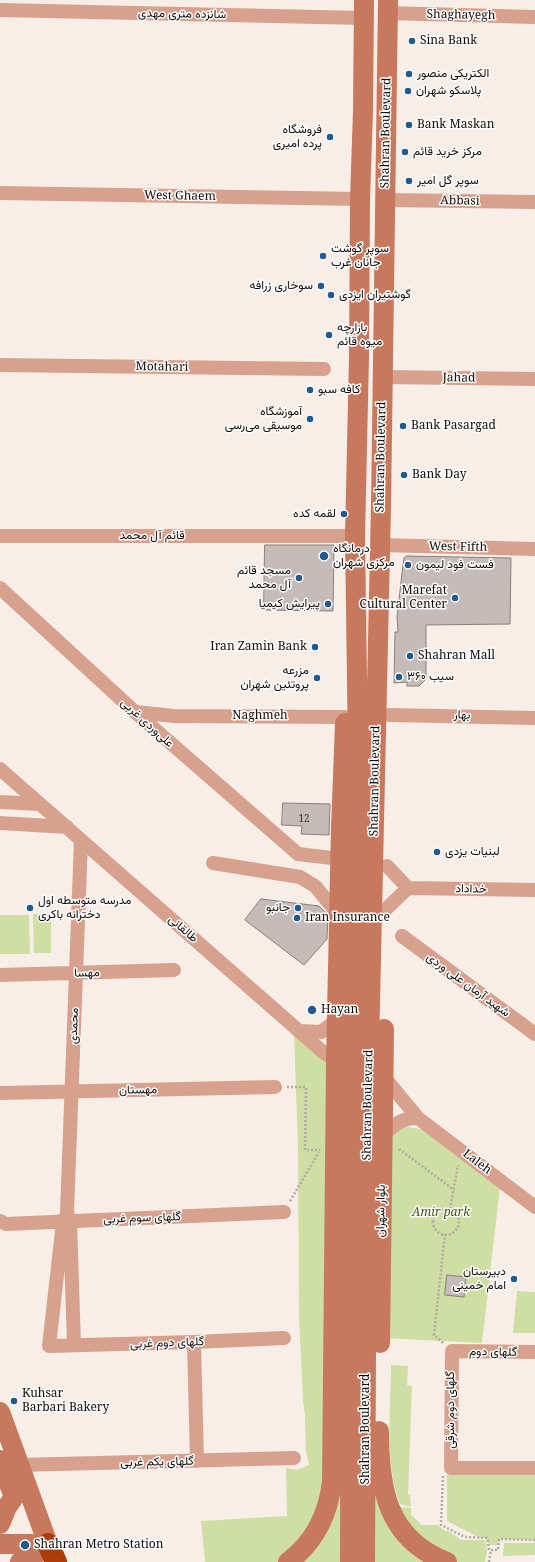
<!DOCTYPE html>
<html>
<head>
<meta charset="utf-8">
<style>
	body { margin:0 }
	canvas { display:block; background:#f7eee8 }
</style>
</head>
<body>
<canvas width="535" height="1562"></canvas>
<script>
const ctx = document.querySelector('canvas').getContext('2d');
ctx.lineJoin = 'round';
function paint(path, color) { ctx.fillStyle = color; ctx.fill(path, 'evenodd'); }
function trace(path, color, width, dash) { ctx.strokeStyle = color; ctx.lineWidth = width; ctx.lineCap = dash ? 'butt' : 'round'; ctx.setLineDash(dash || []); ctx.stroke(path); }
function drawText(font, color, halo, rows, align = 'center') {
  ctx.font = font + ' "Noto Serif",Vazirmatn,serif'; ctx.lineWidth = 3; ctx.setLineDash([]); ctx.textBaseline = 'middle'; ctx.strokeStyle = halo; ctx.fillStyle = color; for (const [text, x, y, turn = 0] of rows) {
    ctx.save(); ctx.translate(x, y); ctx.rotate((+turn || 0) * Math.PI / 180); ctx.textAlign = isNaN(turn) ? turn : align; if (halo) ctx.strokeText(text, 0, 0); ctx.fillText(text, 0, 0); ctx.restore();
  }
}
paint(new Path2D(`
	M33,914H51V953H34Z
	M0,915H29L30,954H0Z
	M294,1034L322,1057L326,1063L324,1506L280,1562H205L201,1521L287,1516L286,1468L297,1470L309,1465L306,1451L305,1416L303,1399L299,1319L298,1146Z
	M404,1126L424,1130L500,1187L482,1343L383,1338L387,1140Z
	M517,1291L535,1292V1333H513Z
	M391,1365L408,1366L407,1385L412,1386L408,1495H410L411,1507L400,1504C384,1461 391,1411 391,1365Z
	M344,1462V1562H294Z
	M535,1474V1540L500,1539L498,1545H489L487,1538H480L447,1521V1475Z
	M376,1475L433,1562H375L373,1537Z
	M393,1506L411,1508V1515L422,1525H438L443,1530L450,1532L461,1540H485L487,1551L485,1562H458L441,1556L429,1550Z
	M504,1543H535V1555L503,1556Z`), '#cfdea2');
const building = new Path2D(`
	M265,545H334L333,611L264,610Z
	M407,556L511,558L510,624L426,625V679L419,686H407V682L394,683L395,632H398L397,618L402,573L404,558Z
	M283,803L330,804L329,835L301,834L302,826L282,825Z
	M261,899L319,906L328,915L327,939L304,965L245,920Z
	M447,1275L466,1277L464,1297L445,1295Z`);
paint(building, '#c5bbb8');
trace(building, '#887f7c', 1);
trace(new Path2D(`
	M287,1087H306L305,1150H320
	M399,1149L454,1190
	M290,1201L319,1152
	M450,1209L458,1165
	M433 1222a13 13 0 1 1 26 0a13 13 0 1 1-26 0Z
	M443,1343L434,1335L445,1234
	M443,1476L441,1525L465,1537L487,1538L489,1550H498L499,1539L535,1540
	M489,1562L491,1550`), '#b1aaa5', 2.5, [2, 2]);
trace(new Path2D(`
	M0,10L364,18
	M388,13L535,17
	M0,193L360,199
	M386,200L535,202
	M0,365L324,369
	M382,377L535,379
	M0,536H355
	M380,545L535,549
	M0,588L135,712L298,854L341,859
	M135,712L174,716L345,717
	M389,715L535,718
	M0,769L323,1052L336,1061
	M0,802L40,804
	M0,823L67,827
	M213,863L300,877L315,886L339,915
	M408,888L535,890
	M385,910L408,888L387,866
	M402,936L535,1034
	M0,975L174,970
	M300,1031L321,1032L336,1021
	M384,1077L418,1118L535,1207
	M0,1093L275,1087
	M382,1136C393,1126 402,1117 418,1118
	M65,1218L63,1222L49,1346L194,1342L284,1338
	M0,1221L6,1224L284,1212
	M194,1342L197,1461
	M74,1345L70,1222L67,1212L81,840
	M535,1352L452,1351L451,1468H535
	M19,1465L294,1458`), '#d8a18e', 14);
trace(new Path2D(`
	M380,1343L384,1029
	M0,1412L48,1544
	M379,1431C379,1489 387,1539 447,1562
	M0,1460L14,1497L7,1507L0,1524
	M0,1544H48
	M20,1562L31,1558L48,1544
	M288,1562C315,1542 328,1515 332,1482L336,1061L341,829L345,723
	M350,1562L351,1145L358,752L355,536L359,356L360,199L363,111L364,0
	M365,1562L367,1139L381,505L388,0`), '#c8785d', 20);
trace(new Path2D(`
	M48,1544L56,1562`), '#ad3c08', 22);
for (const [x, y, r, color] of [
	[412,41,4,"#1f5a91"],
	[409,74,4,"#1f5a91"],
	[408,91,4,"#1f5a91"],
	[409,125,4,"#1f5a91"],
	[330,137,4,"#1f5a91"],
	[405,152,4,"#1f5a91"],
	[409,181,4,"#1f5a91"],
	[323,256,4,"#1f5a91"],
	[321,286,4,"#1f5a91"],
	[331,295,4,"#1f5a91"],
	[329,335,4,"#1f5a91"],
	[310,390,4,"#1f5a91"],
	[310,419,4,"#1f5a91"],
	[403,426,4,"#1f5a91"],
	[404,475,4,"#1f5a91"],
	[344,514,4,"#1f5a91"],
	[324,556,5,"#1f5a91"],
	[408,565,4,"#1f5a91"],
	[299,578,4,"#1f5a91"],
	[455,598,4,"#1f5a91"],
	[328,604,4,"#1f5a91"],
	[315,647,4,"#1f5a91"],
	[410,656,4,"#1f5a91"],
	[399,677,4,"#1f5a91"],
	[317,678,4,"#1f5a91"],
	[437,852,4,"#1f5a91"],
	[30,908,4,"#1f5a91"],
	[298,908,4,"#1f5a91"],
	[297,918,4,"#1f5a91"],
	[312,1010,5,"#1f5a91"],
	[514,1279,4,"#1f5a91"],
	[14,1401,4,"#1f5a91"],
	[25,1545,5,"#1f5a91"]
]) { const dot = new Path2D(); dot.arc(x, y, r, 0, 2 * Math.PI); ctx.fillStyle = color; ctx.fill(dot); trace(dot, '#fefcfb', 1.5); }
drawText('10px', '#3c3836', null, [
	["12",304,819]
]);
drawText('12px', '#0e0c0a', '#fefcfb', [
	["شانزده متری مهدی",182,14,1],
	["Shaghayegh",461,15,1],
	["Shahran Boulevard",386,133,-89],
	["West Ghaem",180,196,1],
	["Abbasi",460,201,1],
	["Motahari",162,367,1],
	["Jahad",459,378,1],
	["Shahran Boulevard",381,457,-89],
	["قائم آل محمد",152,536],
	["West Fifth",458,547,1],
	["بهار",462,715,2],
	["Naghmeh",260,716],
	["علی‌وردی غربی",147,723,42],
	["Shahran Boulevard",375,781,-89],
	["خداداد",471,889,1],
	["طالقانی",183,929,41],
	["مهسا",87,973,-2],
	["شهید آرمان علی وردی",468,985,36],
	["محمدی",74,1026,-88],
	["مهستان",138,1090,-1],
	["Shahran Boulevard",368,1105,-89],
	["Laleh",477,1162,37],
	["بلوار شهران",381,1211,-89],
	["گلهای سوم غربی",142,1218,-2],
	["گلهای دوم غربی",167,1343,-2],
	["گلهای دوم",493,1352,1],
	["گلهای دوم شرقی",451,1410,-90],
	["Shahran Boulevard",366,1429,-90],
	["گلهای یکم غربی",157,1462,-1]
]);
drawText('12px', '#0e0c0a', '#fefcfb', [
	["Sina Bank",420,41],
	["الکتریکی منصور",417,74],
	["پلاسکو شهران",416,91],
	["Bank Maskan",417,125],
	["فروشگاه",322,130,"right"],
	["پرده امیری",322,144,"right"],
	["مرکز خرید قائم",413,152],
	["سوپر گل امیر",417,181],
	["سوپر گوشت",331,249],
	["جانان غرب",331,263],
	["سوخاری زرافه",313,286,"right"],
	["گوشتیران ایزدی",339,295],
	["بازارچه",337,328],
	["میوه قائم",337,342],
	["کافه سبو",318,390],
	["آموزشگاه",302,412,"right"],
	["موسیقی می‌رسی",302,426,"right"],
	["Bank Pasargad",411,426],
	["Bank Day",412,475],
	["لقمه کده",336,514,"right"],
	["درمانگاه",333,549],
	["مرکزی شهران",333,563],
	["فست فود لیمون",416,565],
	["مسجد قائم",291,571,"right"],
	["آل محمد",291,585,"right"],
	["Marefat",447,591,"right"],
	["Cultural Center",447,605,"right"],
	["پیرایش کیمیا",320,604,"right"],
	["Iran Zamin Bank",307,647,"right"],
	["Shahran Mall",418,656],
	["مزرعه",309,671,"right"],
	["پروتئین شهران",309,685,"right"],
	["سیب ۳۶۰",407,677],
	["لبنیات یزدی",445,852],
	["مدرسه متوسطه اول",38,901],
	["دخترانه باکری",38,915],
	["جانبو",290,908,"right"],
	["Iran Insurance",305,918],
	["Hayan",321,1010],
	["دبیرستان",506,1272,"right"],
	["امام خمینی",506,1286,"right"],
	["Kuhsar",22,1394],
	["Barbari Bakery",22,1408],
	["Shahran Metro Station",34,1545]
], 'left');
drawText('italic 12px', '#45501b', '#fefcfb', [
	["Amir park",441,1213]
]);
</script>
</body>
</html>
